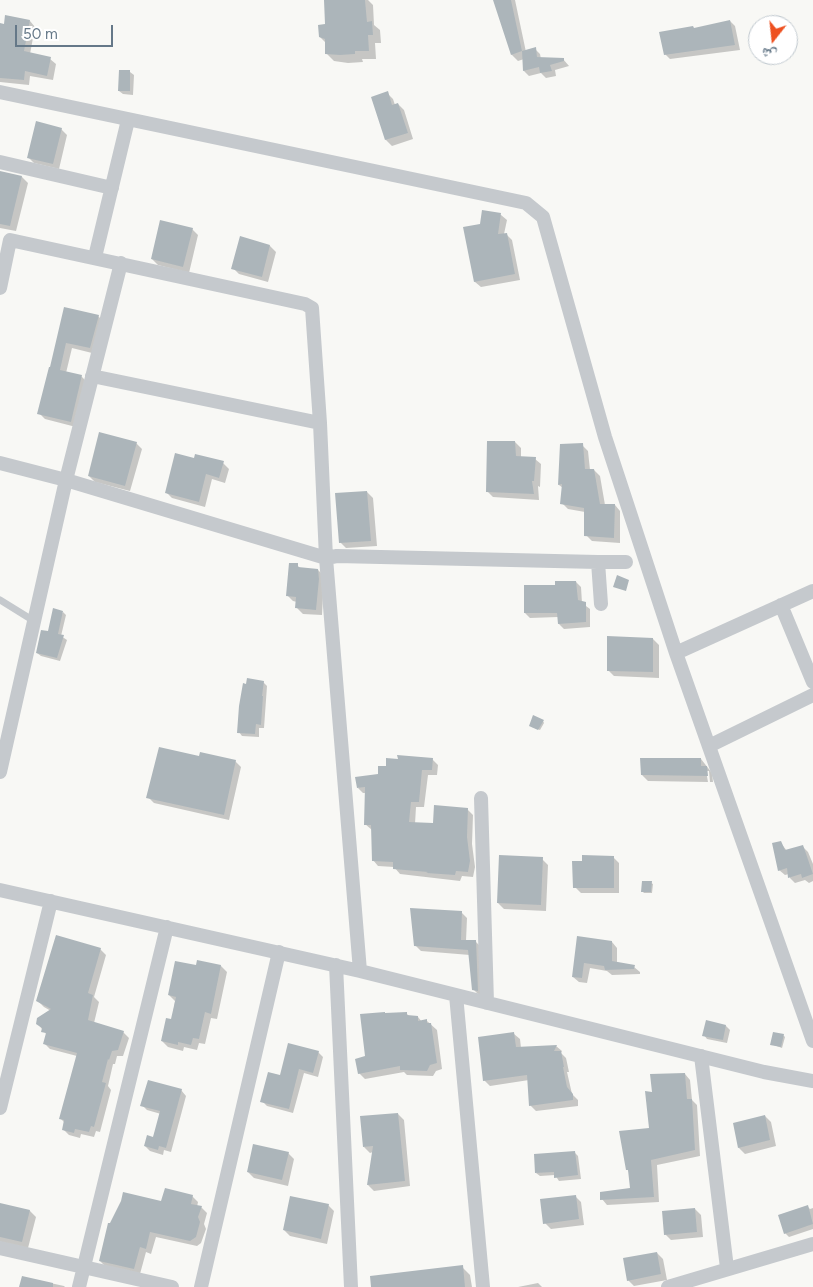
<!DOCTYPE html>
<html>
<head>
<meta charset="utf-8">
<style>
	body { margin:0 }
	#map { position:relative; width:813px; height:1287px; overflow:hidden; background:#f8f8f5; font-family:Figtree,"Noto Naskh Arabic",sans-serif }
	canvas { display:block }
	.north { position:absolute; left:748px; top:15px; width:50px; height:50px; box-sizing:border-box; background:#fff; border:1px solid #c1c9cf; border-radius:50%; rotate:196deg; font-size:14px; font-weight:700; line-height:20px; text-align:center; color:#657888 }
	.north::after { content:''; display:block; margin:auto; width:18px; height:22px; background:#ee501f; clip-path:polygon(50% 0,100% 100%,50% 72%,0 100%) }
	.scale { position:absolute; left:15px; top:25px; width:98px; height:22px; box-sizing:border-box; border:2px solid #657888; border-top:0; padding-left:6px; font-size:15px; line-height:18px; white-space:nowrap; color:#657888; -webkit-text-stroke:4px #fff; paint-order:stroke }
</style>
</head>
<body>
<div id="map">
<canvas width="813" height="1287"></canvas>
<div class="north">ش</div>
<div class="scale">50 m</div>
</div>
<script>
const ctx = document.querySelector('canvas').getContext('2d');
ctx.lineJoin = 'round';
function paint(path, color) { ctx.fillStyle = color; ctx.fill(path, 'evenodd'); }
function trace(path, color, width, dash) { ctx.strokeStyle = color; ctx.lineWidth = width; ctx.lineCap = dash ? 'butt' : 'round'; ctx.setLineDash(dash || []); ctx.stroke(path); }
paint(new Path2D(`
	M325,0H368L373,5L374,25L380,30L381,43H375L376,59H362L363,62L348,63L334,61L326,53V43L320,37L326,25Z
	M494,0H515L526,52L535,49L540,54L541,59H563L569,66L555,70L556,76L546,78L541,73L529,76L524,71V59L518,61L512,55Z
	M30,21L35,27L30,54L50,59L56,64L53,80L30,76L29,85L0,82V25Z
	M730,21L735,26L740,50L670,59L665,54L694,29Z
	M130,72L134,75L133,95L123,94L119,91Z
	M387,93L393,99L395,105L398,104L404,110L413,139L392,146L386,140L372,98Z
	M61,129L67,135L59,169L34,163L28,157Z
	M0,172L22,177L28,183L16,231L0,228Z
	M483,212L501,215L507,220L504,234H506L512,240L520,280L481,287L475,282Z
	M192,229L198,235L189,273L158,265L152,259Z
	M241,238L270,246L276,252L268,282L239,274L233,268Z
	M65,309L98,316L104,322L96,354L72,348L66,373L81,376L87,382L76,427L45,419L39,413L51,369Z
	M515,442L521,448V458L535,459L541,464L540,487L538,486L539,500L493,497L487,491Z
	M136,443L142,449L130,491L95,482L89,476Z
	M561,445H582L588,451L590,470H594L600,476L605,505H615L620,511V543L592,541L586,535L585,512L568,509L562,503L563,488L559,485Z
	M195,459L223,463L229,469L225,483L212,479L205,507L172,498L166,492Z
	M367,492L373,498L377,546L346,548L340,542Z
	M297,565L301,569L318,570L324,576L322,615L303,614L297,608V602L293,601L287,595Z
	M576,582L581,587L582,603L590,609V627L564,629L559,624L558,617L530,618L525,613L556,587Z
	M63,612L66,615L61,636L67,640L60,661L41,656L37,653Z
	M653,639L659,645V678L614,676L608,670Z
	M263,682L267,686L264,728H259V737L242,736L239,732Z
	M543,721L544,723L540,730L532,727Z
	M200,758L235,761L241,767L229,820L154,803L148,797Z
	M432,759L438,765L437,775H428L424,807H416L415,824L435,825L467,809L473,815L472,844L475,867L473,877L462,876L460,881L400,874L394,867L378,866L373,860L372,830L365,824L366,793H363L358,788L379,775Z
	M701,759L712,773L713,782H710L709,771H706L708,782L648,781L642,775Z
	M780,842L787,851L803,847L808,852L813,864V881L809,883L805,880L795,883L790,878L789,874L785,875L779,870Z
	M613,857L619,863V893H581L575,887L583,862Z
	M542,859L548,865L546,911L504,909L498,903Z
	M651,883L653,884L652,893H644L642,891Z
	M461,912L467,918L466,941L476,942L481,947L483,996L479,995L473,989L470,955L421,951L415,945Z
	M578,937L612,942L617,948V963L634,967L640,972V974L612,975L607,971L590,968L587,983L579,982L573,977Z
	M100,949L106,955L94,997L99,1002L94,1023L123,1032L129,1038L123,1056H117L115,1064H113L108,1086L111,1090L100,1132L96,1131L94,1137L81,1134L80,1138L69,1135L63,1129L65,1123L61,1119L77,1056L50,1049L44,1043L47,1035L37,1023L51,1011L44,1007L38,1001Z
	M198,961L221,966L227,972L217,1019L211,1018L205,1044L199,1043L197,1050L184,1047L183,1051L168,1047L162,1041L172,1021L175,1001L169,995L197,967Z
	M407,1014L410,1017H418L422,1022L427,1021L437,1030L442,1069L436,1071L433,1076L407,1075L404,1072L365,1079L359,1073L367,1057Z
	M707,1022L726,1026L730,1030L727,1043L707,1039L704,1035Z
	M514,1034L520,1039L521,1048L556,1046L562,1051L561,1053L566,1058L569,1072H567L572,1094L578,1100V1106L536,1111L530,1105L529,1080L490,1086L484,1080Z
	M783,1035L785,1037L782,1048L771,1044Z
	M318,1052L323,1057L318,1077L304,1073L293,1113L267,1106L262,1101Z
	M685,1074L690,1080L692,1100L697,1105L700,1156L657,1165L659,1202L607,1205L602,1199L631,1189L629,1172L627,1169L650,1129L653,1093Z
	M181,1090L186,1096L171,1152L164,1150L163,1155L150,1151L145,1146L153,1138L161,1114L147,1110L142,1105Z
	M398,1114L404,1120L410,1186L374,1191L368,1185L373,1152L370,1153L364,1147Z
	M765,1116L771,1122L776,1146L745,1154L739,1148L734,1124Z
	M574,1152L578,1156L581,1179L559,1181L555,1175L540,1176L536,1173Z
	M288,1153L294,1159L288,1186L254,1178L248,1172Z
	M192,1196L198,1202L197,1207H201L207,1213L204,1224L206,1229L201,1243L197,1246L156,1237L151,1254L146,1252L140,1274L106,1267L100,1261L162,1203Z
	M575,1196L581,1202L584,1225L551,1229L545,1223Z
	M0,1204L30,1211L36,1217L28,1248L0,1244Z
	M328,1205L334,1211L327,1244L290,1236L284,1230Z
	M807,1206L810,1209L813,1208V1229L789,1237L785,1233Z
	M695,1209L701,1215L703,1237L671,1240L665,1234Z
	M657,1253L663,1259L667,1280L634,1286L628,1280Z
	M462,1267L470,1275L472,1287H372Z
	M23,1277L64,1286L65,1287H20Z
	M538,1283L542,1287H518Z`), '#0003');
paint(new Path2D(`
	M324,0H365L367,22L372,21L373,35H368L369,51H355V54L340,55L325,54V39L319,37L318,25L325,24Z
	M493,0H511L522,51L511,55Z
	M5,15L30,20L24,51L51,57L47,76L25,71L24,80L0,78V23L4,24Z
	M730,20L735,45L664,55L659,32L693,26L694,28Z
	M536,47L537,57L564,58V61L550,65L552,71L540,73L539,67L523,71L522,51Z
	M119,70H130V91H118Z
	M388,91L392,105L398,103L408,133L385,140L371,97Z
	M36,121L62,128L53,164L27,158Z
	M0,171L22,176L10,226L0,224Z
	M482,210L501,213L498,234L507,233L515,274L474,282L463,227L480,224Z
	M160,220L193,228L183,267L151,259Z
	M240,236L270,245L262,277L231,269Z
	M64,307L99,315L90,348L66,343L60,370L82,375L71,422L37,414L49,367H50Z
	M99,432L137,442L125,486L88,476Z
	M487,441H515L516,456L536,457L534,481H532L534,494L486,492Z
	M583,443L585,469H594L600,504H615L614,538L584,536V508L560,504L562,484L558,485L560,444Z
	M175,453L194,458L195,454L224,461L219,478L206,474L199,502L165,493Z
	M367,491L371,541L339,543L335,493Z
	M289,563H298V567L318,569L319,579L316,610L295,608L296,597L286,596Z
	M617,575L629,580L626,591L613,587Z
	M555,581H576L578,600L586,602V622L558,624L557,613H524V585H555Z
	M53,608L63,611L58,634L64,635L57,658L36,653L41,630L48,631Z
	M607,636L653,638V672L607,671Z
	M247,678L264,681L262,696H263L261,725L256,724L255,734L237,733L239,706L243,683L246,684Z
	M533,715L544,720L538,730L529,726Z
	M159,747L199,756L200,752L236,760L224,815L146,798Z
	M397,755L433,758L432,770H422L419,802H411L409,822L433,823L434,805L468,808L467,837L470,861L468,872L456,871L455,875L426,873L428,872L393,869V862L372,861L371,825H364L365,787L357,788L355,777L378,774V766H386V758L398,759Z
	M640,758H701V766H707L708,776L641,775Z
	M781,841L785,850L803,845L813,874L802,878L801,874L788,878L787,868L778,871L772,843Z
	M499,855L543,857L541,905L497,903Z
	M582,855L614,856V888H573L572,861H582Z
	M642,881H652L651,892H641Z
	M410,908L462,911L461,940H476L478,991L472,990L468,950L414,946Z
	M56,935L101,948L88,993L93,995L88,1020L124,1031L118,1050L112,1051L109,1060L108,1059L102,1082L106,1083L94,1127L91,1126L89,1132L75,1129L74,1133L62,1130L64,1120L59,1119L77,1053L43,1044L46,1033L41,1032L42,1028L36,1024L37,1018L51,1009L36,1001Z
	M577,936L612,941V961L635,965L634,969L605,970L604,966L584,963L582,978L572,977Z
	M197,960L221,965L211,1014L205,1012L199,1039L193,1038L191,1045L178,1042V1045L161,1041L166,1018L171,1019L176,997L168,995L175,961L196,965Z
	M385,1012V1013L407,1012V1015L418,1016V1021L427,1019V1023H431L437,1063L430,1065L427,1071L400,1070V1066L358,1074L355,1059L365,1056L360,1014Z
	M706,1020L726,1025L723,1040L702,1036Z
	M514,1032L516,1047L557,1045L554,1051H561L564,1067H563L567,1087L573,1094V1100L529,1106L527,1075L483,1081L478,1037Z
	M773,1032L784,1034L781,1047L770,1045Z
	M288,1043L319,1051L313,1073L299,1069L289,1109L260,1102L268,1072L280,1075Z
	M685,1073L687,1099H692L695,1150L651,1160L654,1197L600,1200V1192L630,1188L628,1170H626L619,1131L649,1128L645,1091L652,1092L650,1074Z
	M148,1080L182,1089L166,1148L159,1146L158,1150L144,1146L147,1135L153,1137L160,1111L140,1106Z
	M398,1113L405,1181L367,1185L373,1146L363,1147L360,1116Z
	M765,1115L770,1140L738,1148L733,1123Z
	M253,1144L289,1152L282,1180L247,1172Z
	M575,1151L578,1175L554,1178V1172L535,1173L534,1154Z
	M165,1188L193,1195L191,1204L202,1206L198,1217L200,1222L196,1237L190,1241L150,1232L146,1249L140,1247L134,1269L99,1261L108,1223H110L121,1201L123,1192L161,1201Z
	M576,1195L579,1219L543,1224L540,1199Z
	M290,1196L329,1204L321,1239L283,1230Z
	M0,1203L30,1210L22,1242L0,1237Z
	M808,1205L813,1224L784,1234L778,1215Z
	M695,1208L697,1232L664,1235L662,1211Z
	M657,1252L661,1274L627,1281L623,1258Z
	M463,1265L465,1287H371L370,1276Z
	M22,1276L53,1283V1287H19Z`), '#acb5ba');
trace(new Path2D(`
	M0,600L34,621`), '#c5c9cd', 7);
trace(new Path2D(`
	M0,92L526,203L543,217L605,437L676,653L813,1041
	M0,162L112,188
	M95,257L128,120
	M0,288L10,240L305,304L312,308L320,423L326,558L360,971
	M92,376L320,423
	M0,463L66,480L326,558L337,556L598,562L601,604
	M598,562H626
	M781,605L813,682
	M676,653L813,591
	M709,746L813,695
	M0,772L66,480L121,263
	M481,798L487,1003
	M0,890L360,971L764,1072L813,1081
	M336,965L351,1287
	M456,995L483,1287
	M701,1056L727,1268
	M0,1108L51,901
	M0,1248L172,1287
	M79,1287L167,927
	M201,1287L279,952
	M668,1287L813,1244`), '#c5c9cd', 14);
</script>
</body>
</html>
